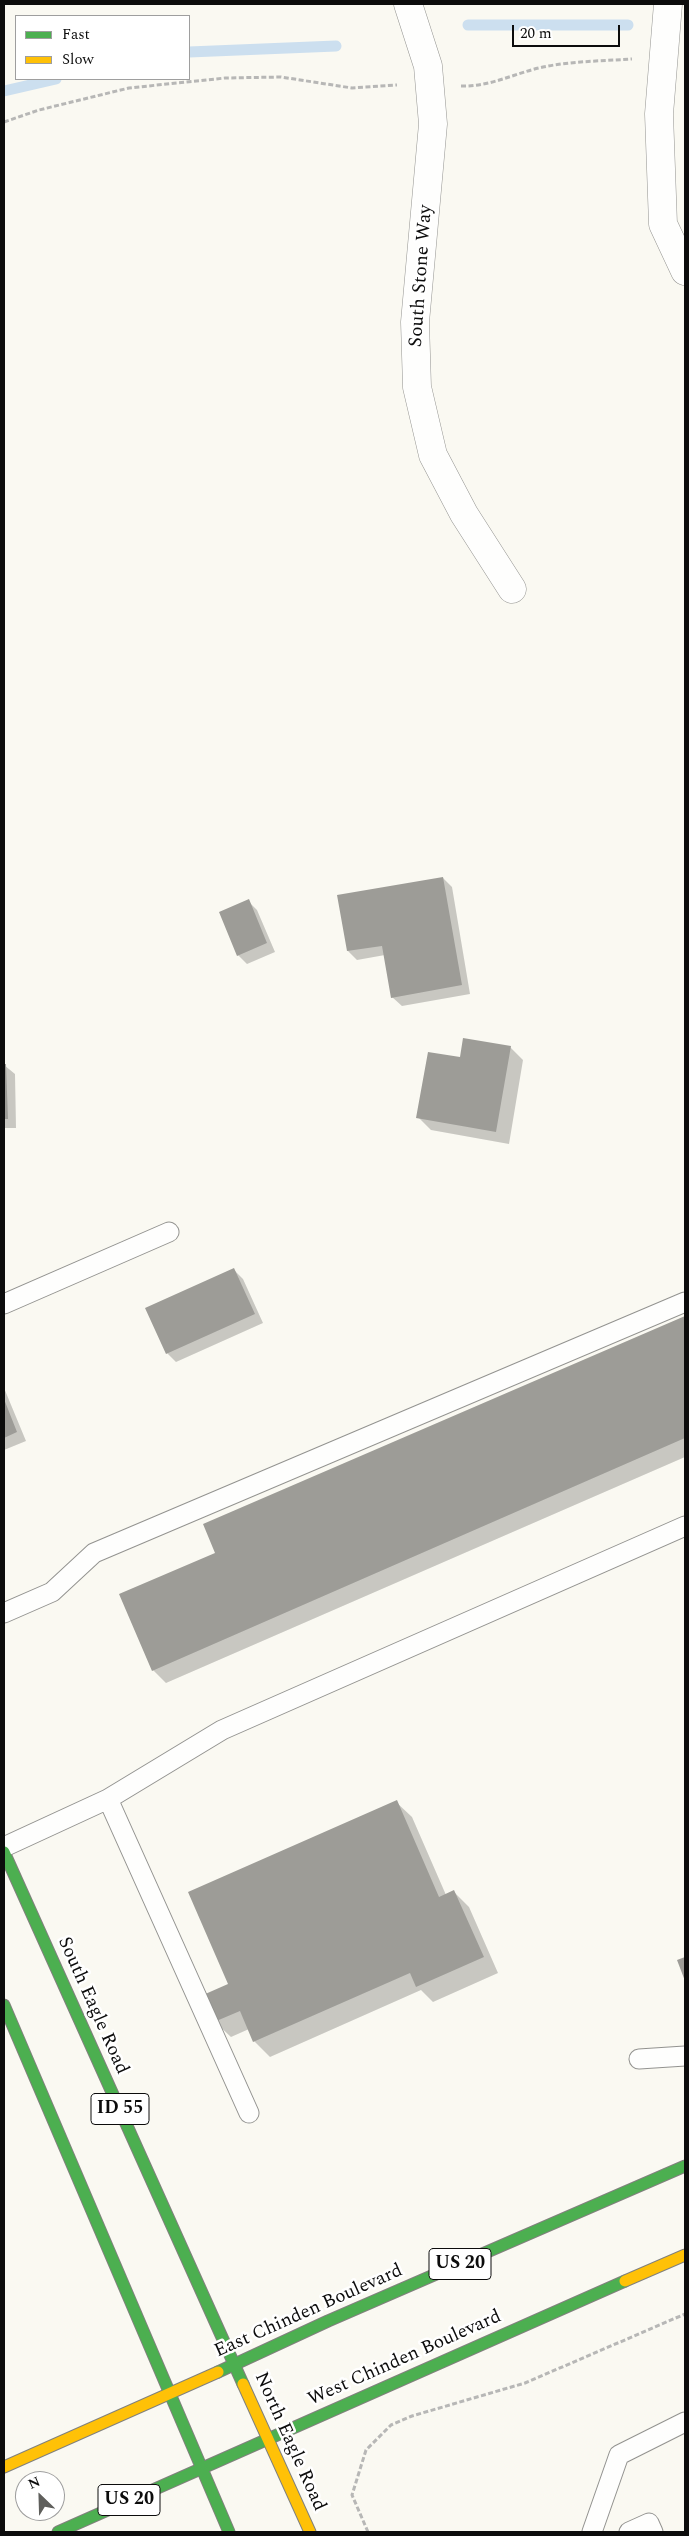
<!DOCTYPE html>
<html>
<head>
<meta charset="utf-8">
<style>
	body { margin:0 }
	#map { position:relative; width:689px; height:2536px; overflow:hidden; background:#faf9f2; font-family:Spectral,serif }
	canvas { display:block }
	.frame { position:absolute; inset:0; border:5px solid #0c0c0c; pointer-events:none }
	.legend { position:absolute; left:15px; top:15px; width:175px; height:65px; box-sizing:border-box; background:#fff; border:1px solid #9e9e9e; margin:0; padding:6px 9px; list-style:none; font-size:15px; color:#0c0c0c }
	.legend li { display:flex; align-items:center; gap:10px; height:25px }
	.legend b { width:25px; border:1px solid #9e9e9e }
	.north { position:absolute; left:15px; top:2471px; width:50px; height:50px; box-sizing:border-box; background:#fff; border:1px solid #9e9e9e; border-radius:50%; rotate:336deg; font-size:14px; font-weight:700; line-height:20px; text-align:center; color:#0c0c0c }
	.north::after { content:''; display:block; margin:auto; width:18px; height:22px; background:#5f5f5c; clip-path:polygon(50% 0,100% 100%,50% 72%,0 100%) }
	.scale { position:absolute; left:512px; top:25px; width:108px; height:22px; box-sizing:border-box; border:2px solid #0c0c0c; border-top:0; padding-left:6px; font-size:15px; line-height:18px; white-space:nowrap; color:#0c0c0c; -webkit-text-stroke:4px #fff; paint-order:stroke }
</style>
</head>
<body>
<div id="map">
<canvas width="689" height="2536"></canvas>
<div class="frame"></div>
<ul class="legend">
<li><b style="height:6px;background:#4caf50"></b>Fast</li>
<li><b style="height:6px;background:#ffc107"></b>Slow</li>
</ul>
<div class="north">N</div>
<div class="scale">20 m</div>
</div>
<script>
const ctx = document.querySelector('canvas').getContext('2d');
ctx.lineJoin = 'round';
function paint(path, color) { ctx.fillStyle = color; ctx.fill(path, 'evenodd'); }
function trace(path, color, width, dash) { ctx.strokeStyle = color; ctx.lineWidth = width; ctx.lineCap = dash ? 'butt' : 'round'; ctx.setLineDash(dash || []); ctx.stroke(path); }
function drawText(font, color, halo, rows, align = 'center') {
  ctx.font = font + ' Spectral,serif'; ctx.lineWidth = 5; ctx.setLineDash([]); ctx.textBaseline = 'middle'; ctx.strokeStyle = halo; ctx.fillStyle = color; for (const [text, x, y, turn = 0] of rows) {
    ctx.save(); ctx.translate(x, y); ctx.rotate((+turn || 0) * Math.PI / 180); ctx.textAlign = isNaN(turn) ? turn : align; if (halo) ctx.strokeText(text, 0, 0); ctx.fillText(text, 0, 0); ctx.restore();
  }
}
paint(new Path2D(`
	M443,878L452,887L470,994L402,1006L392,997L385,955L357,960L348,951L339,896Z
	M248,901L257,910L275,952L247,964L238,955Z
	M510,1047L523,1060L509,1144L431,1130L418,1117L461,1059Z
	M4,1065L15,1074L16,1128H4Z
	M234,1270L243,1279L263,1323L176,1362L167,1353Z
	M685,1317V1457L166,1683L153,1670L217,1553L205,1525Z
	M4,1388L26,1441L4,1450Z
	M396,1802L412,1817L446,1895L454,1892L469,1907L498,1973L433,2002L421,1990L270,2057L254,2041L249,2029L231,2037L215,2022L230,1985Z`), '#0003');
trace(new Path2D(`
	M468,25H628
	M189,52L336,46
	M4,91L56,79`), '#ccdfef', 11);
paint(new Path2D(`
	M443,877L462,985L391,998L382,946L347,951L337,895Z
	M249,899L267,943L237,956L219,912Z
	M463,1038L511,1046L496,1132L416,1118L428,1052L460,1057Z
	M4,1064H6L8,1119H4Z
	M234,1268L255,1314L166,1354L145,1308Z
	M685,1316V1438L152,1671L119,1594L215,1553L203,1524Z
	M4,1399L17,1432L4,1438Z
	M397,1800L439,1897L454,1890L484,1957L416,1987L410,1973L253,2042L240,2011L214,2022L203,1995L228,1984L188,1892Z
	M685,1957V1981L677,1960Z`), '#9d9c97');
const lane = new Path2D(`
	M4,1304L169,1232
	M4,1613L52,1592L94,1553L685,1302
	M108,1799L249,2113
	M4,1847L108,1799L222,1730L685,1526
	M639,2059L685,2056
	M592,2532L619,2455L685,2422
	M629,2532L649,2523L653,2532`);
const street = new Path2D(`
	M408,4L428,66L433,124L415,322L417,387L433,455L464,514L512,589
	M668,4L659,114L663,224L685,271`);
const fast = new Path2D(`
	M4,1852L243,2384
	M4,2005L229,2532
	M218,2372L328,2321L685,2166
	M58,2532L625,2281`);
const slow = new Path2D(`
	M625,2281L685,2255
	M243,2384L310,2532
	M4,2467L218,2372`);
trace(lane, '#939390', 21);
trace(street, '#939390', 29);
trace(fast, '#80807d', 13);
trace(slow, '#80807d', 13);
trace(new Path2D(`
	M461,86C490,87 515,73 543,67C572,61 603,61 632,59
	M4,122L39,110L129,88L225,78L281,77L352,88L397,85
	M368,2532L352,2495L366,2450L391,2425L412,2416L525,2383L685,2314`), '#b7b7b6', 3, [5, 2.5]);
trace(lane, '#fefefd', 19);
trace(street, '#fefefd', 28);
trace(fast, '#4caf50', 11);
trace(slow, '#ffc107', 11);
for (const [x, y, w] of [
	[120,2109,58],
	[460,2264,62],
	[129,2500,62]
]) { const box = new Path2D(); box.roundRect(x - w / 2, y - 15.5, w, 31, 4); ctx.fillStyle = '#fff'; ctx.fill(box); trace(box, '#0c0c0c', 1); }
drawText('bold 18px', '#0c0c0c', null, [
	["ID 55",120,2109],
	["US 20",460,2264],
	["US 20",129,2500]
]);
drawText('19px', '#0c0c0c', '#fff', [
	["South Stone Way",422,276,-86],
	["South Eagle Road",92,2006,66],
	["East Chinden Boulevard",309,2312,-24],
	["West Chinden Boulevard",405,2359,-24],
	["North Eagle Road",289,2442,66]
]);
</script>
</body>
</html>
